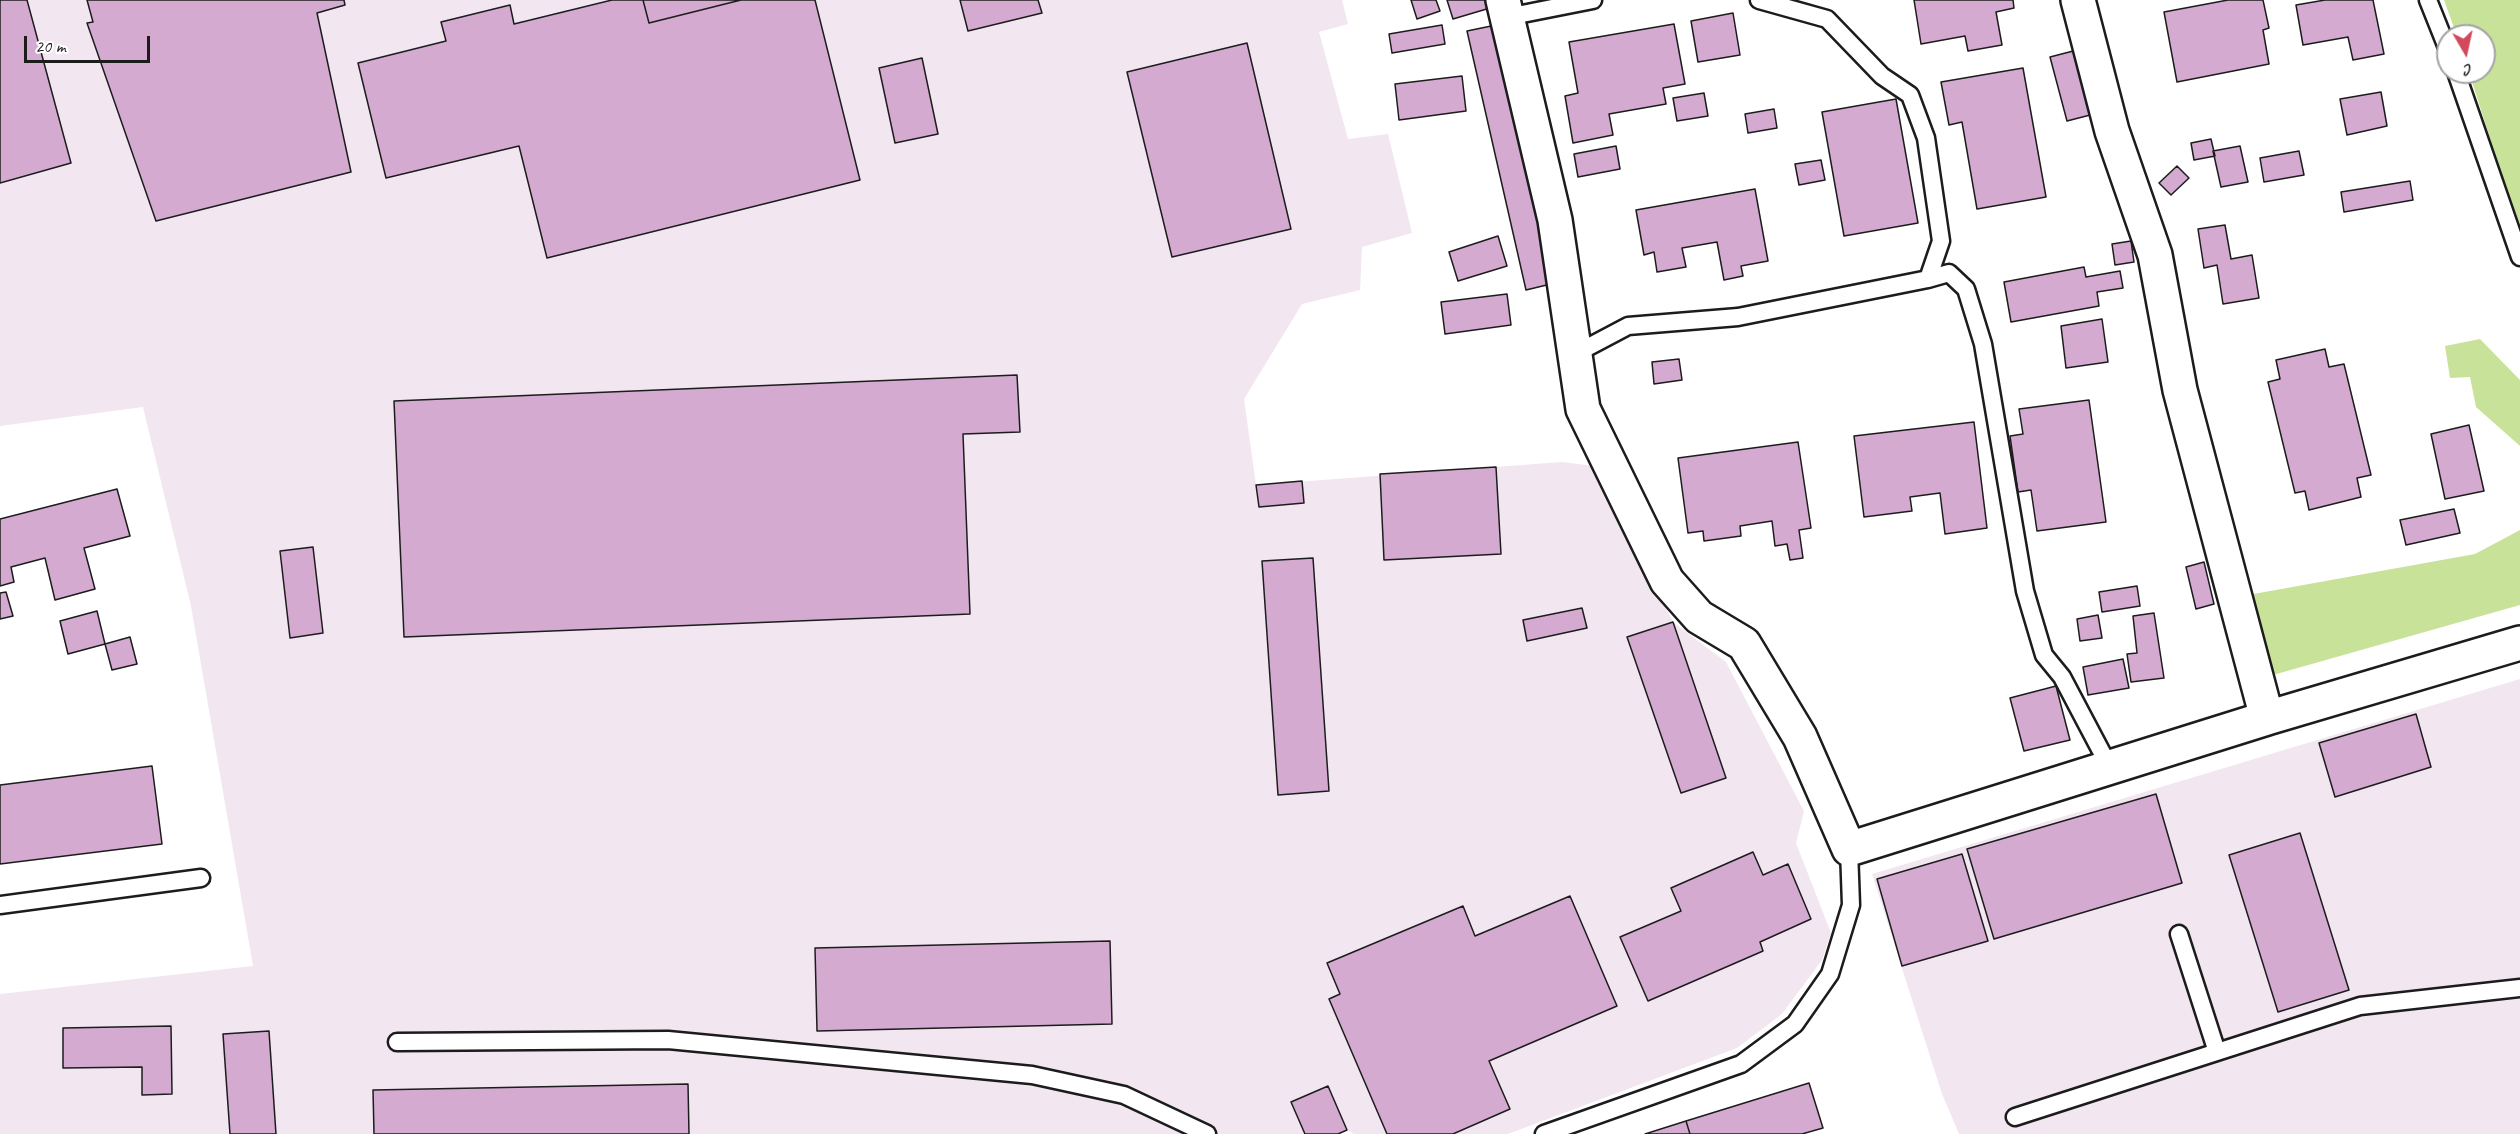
<!DOCTYPE html>
<html>
<head>
<meta charset="utf-8">
<style>
	body { margin:0 }
	#map { position:relative; width:2520px; height:1134px; overflow:hidden; background:#fff; font-family:Caveat,sans-serif }
	canvas { display:block }
	.north { position:absolute; left:2436px; top:24px; width:60px; height:60px; box-sizing:border-box; background:#fff; border:2px solid #a4a4a4; border-radius:50%; rotate:171deg; font-size:16px; font-weight:700; line-height:24px; text-align:center; color:#1c1c1c }
	.north::after { content:''; display:block; margin:auto; width:21px; height:27px; background:#d1495b; clip-path:polygon(50% 0,100% 100%,50% 72%,0 100%) }
	.scale { position:absolute; left:24px; top:36px; width:126px; height:27px; box-sizing:border-box; border:3px solid #1c1c1c; border-top:0; padding-left:8px; font-size:18px; line-height:21px; white-space:nowrap; color:#1c1c1c; -webkit-text-stroke:4px #fff; paint-order:stroke }
</style>
</head>
<body>
<div id="map">
<canvas width="2520" height="1134"></canvas>
<div class="north">С</div>
<div class="scale">20 m</div>
</div>
<script>
const ctx = document.querySelector('canvas').getContext('2d');
ctx.lineJoin = 'round';
function paint(path, color) { ctx.fillStyle = color; ctx.fill(path, 'evenodd'); }
function trace(path, color, width, dash) { ctx.strokeStyle = color; ctx.lineWidth = width; ctx.lineCap = dash ? 'butt' : 'round'; ctx.setLineDash(dash || []); ctx.stroke(path); }
paint(new Path2D(`
	M0,0H1342L1348,24L1319,32L1348,139L1388,134L1412,233L1362,247L1360,290L1302,304L1244,399L1256,485L1562,462L1594,466L1673,622L1726,662L1804,811L1796,843L1831,933L1822,960L1782,1014L1737,1048L1508,1134H1354L1347,1130L1338,1134H0V994L253,966L191,606L143,407L0,426Z
	M2520,679V1134H1959L1942,1094L1872,874Z`), '#f2e6f1');
paint(new Path2D(`
	M2444,0H2520V234L2469,72H2484V36H2457Z
	M2480,339L2520,380V446L2476,407L2470,377L2450,378L2445,346Z
	M2520,530V605L2273,675L2257,643L2248,595L2475,554Z`), '#c8e399');
const building = new Path2D(`
	M0,0H27L71,163L0,183Z
	M87,0H344L345,5L317,13L351,172L156,221L87,23L93,22Z
	M612,0H643L649,23L741,0H815L860,180L547,258L519,146L386,178L358,63L446,41L441,22L510,5L514,24Z
	M643,0H741L649,23Z
	M960,0H1038L1042,13L968,31Z
	M1411,0H1436L1440,11L1417,19Z
	M1447,0H1487L1490,8L1453,19Z
	M1914,0H2013L2014,8L1996,12L2002,45L1968,51L1965,36L1921,44Z
	M2228,0H2263L2269,28L2263,30L2269,64L2177,82L2164,12Z
	M2325,0H2373L2384,54L2353,60L2348,37L2303,45L2296,5Z
	M1733,13L1740,55L1698,62L1691,21Z
	M1674,24L1685,84L1663,88L1666,104L1609,114L1613,135L1573,143L1565,96L1578,93L1569,42Z
	M1442,25L1445,44L1392,53L1389,34Z
	M1496,25L1555,283L1526,290L1467,31Z
	M1247,43L1291,229L1172,257L1127,72Z
	M2077,50L2094,114L2067,121L2050,57Z
	M922,58L938,134L895,143L879,68Z
	M2023,68L2046,197L1977,209L1962,122L1949,125L1941,82Z
	M1462,76L1466,111L1399,120L1395,84Z
	M2381,92L2387,126L2347,135L2340,99Z
	M1704,93L1708,116L1677,121L1673,98Z
	M1896,99L1918,223L1844,236L1822,112Z
	M1774,109L1777,128L1748,133L1745,114Z
	M2211,139L2215,156L2194,160L2191,143Z
	M1616,146L1620,169L1578,177L1574,154Z
	M2240,146L2248,182L2221,187L2213,151Z
	M2299,151L2304,175L2264,182L2260,158Z
	M1821,160L1825,180L1799,185L1795,164Z
	M2177,166L2189,178L2171,195L2159,183Z
	M2410,181L2413,200L2344,212L2341,192Z
	M1755,189L1768,261L1741,266L1743,276L1724,280L1717,242L1682,248L1686,267L1657,272L1654,252L1644,255L1636,210Z
	M2225,225L2231,259L2252,255L2259,298L2223,304L2217,265L2204,268L2198,229Z
	M1498,236L1507,266L1458,281L1449,252Z
	M2131,241L2134,262L2115,265L2112,244Z
	M2084,267L2086,277L2120,271L2123,288L2097,292L2099,306L2011,322L2004,282Z
	M1507,294L1511,325L1445,334L1441,302Z
	M2102,319L2108,362L2066,368L2061,326Z
	M2325,349L2329,367L2344,364L2371,475L2357,478L2361,497L2309,510L2305,491L2295,493L2268,382L2280,379L2276,360Z
	M1679,359L1682,380L1654,384L1652,362Z
	M1017,375L1020,432L963,434L970,614L404,637L394,401Z
	M2089,400L2106,522L2037,531L2031,490L2018,492L2010,436L2023,434L2019,409Z
	M1974,422L1987,528L1945,534L1940,493L1910,497L1912,511L1864,517L1854,436Z
	M2469,425L2484,491L2445,499L2431,434Z
	M1798,442L1811,528L1799,530L1803,558L1790,560L1787,544L1775,546L1772,521L1740,526L1741,536L1704,541L1703,531L1688,533L1678,458Z
	M1496,467L1501,554L1384,560L1380,474Z
	M1302,481L1304,503L1259,507L1256,485Z
	M117,489L130,536L84,548L95,589L55,600L45,558L11,567L14,582L0,586V519Z
	M2454,509L2460,533L2406,545L2400,520Z
	M313,547L323,633L290,638L280,551Z
	M1313,558L1329,791L1278,795L1262,561Z
	M2204,562L2214,604L2196,609L2186,567Z
	M2137,586L2140,606L2102,612L2099,592Z
	M6,592L13,616L0,619V593Z
	M1582,608L1587,628L1527,641L1523,620Z
	M97,611L105,644L68,654L60,621Z
	M2154,613L2164,678L2131,682L2127,654L2137,653L2133,616Z
	M2098,615L2102,638L2080,641L2077,619Z
	M1673,622L1726,778L1681,793L1627,637Z
	M130,637L137,664L112,670L105,644Z
	M2123,659L2129,688L2088,695L2083,667Z
	M2056,686L2070,740L2024,751L2010,698Z
	M2416,714L2431,767L2335,797L2319,743Z
	M152,766L162,844L0,864V785Z
	M2156,794L2182,883L1994,939L1967,849Z
	M2300,833L2349,990L2278,1012L2229,855Z
	M1753,852L1763,875L1788,864L1811,919L1760,942L1763,951L1648,1001L1620,937L1681,911L1671,888Z
	M1962,854L1988,941L1902,966L1877,879Z
	M1570,896L1617,1006L1489,1061L1510,1109L1453,1134H1387L1329,999L1340,994L1327,963L1463,906L1475,936Z
	M1110,941L1112,1024L817,1031L815,948Z
	M171,1026L172,1094L142,1095V1067L63,1068V1028Z
	M269,1031L276,1134H230L223,1034Z
	M1809,1083L1823,1128L1802,1134H1690L1686,1121Z
	M688,1084L689,1134H374L373,1090Z
	M1328,1086L1347,1130L1338,1134H1305L1291,1102Z
	M1686,1121L1690,1134H1645Z`);
paint(building, '#d4aad0');
trace(building, '#1c1c1c', 1.5);
const service = new Path2D(`
	M2428,0L2448,50
	M1507,17L1593,0
	M2456,72L2520,257
	M1928,279L1949,273L1966,289L1983,344L2025,591L2044,655L2062,677L2110,768
	M1575,354L1628,326L1738,317L1928,279L1941,241L1926,138L1910,95L1882,76L1827,19L1759,0
	M0,905L201,878
	M2179,934L2217,1052L2360,1006L2520,988
	M397,1042L668,1040L1032,1075L1124,1095L1207,1134
	M2015,1117L2217,1052
	M1544,1134L1741,1064L1795,1024L1830,974L1851,905L1849,849`);
const minor = new Path2D(`
	M1503,0L1555,220L1583,409L1667,581L1699,617L1744,644L1800,737L1849,849L2267,718
	M2078,0L2112,131L2155,255L2180,390L2267,718L2520,643`);
trace(service, '#1c1c1c', 21);
trace(minor, '#1c1c1c', 38);
trace(service, '#fff', 16);
trace(minor, '#fff', 33);
</script>
</body>
</html>
